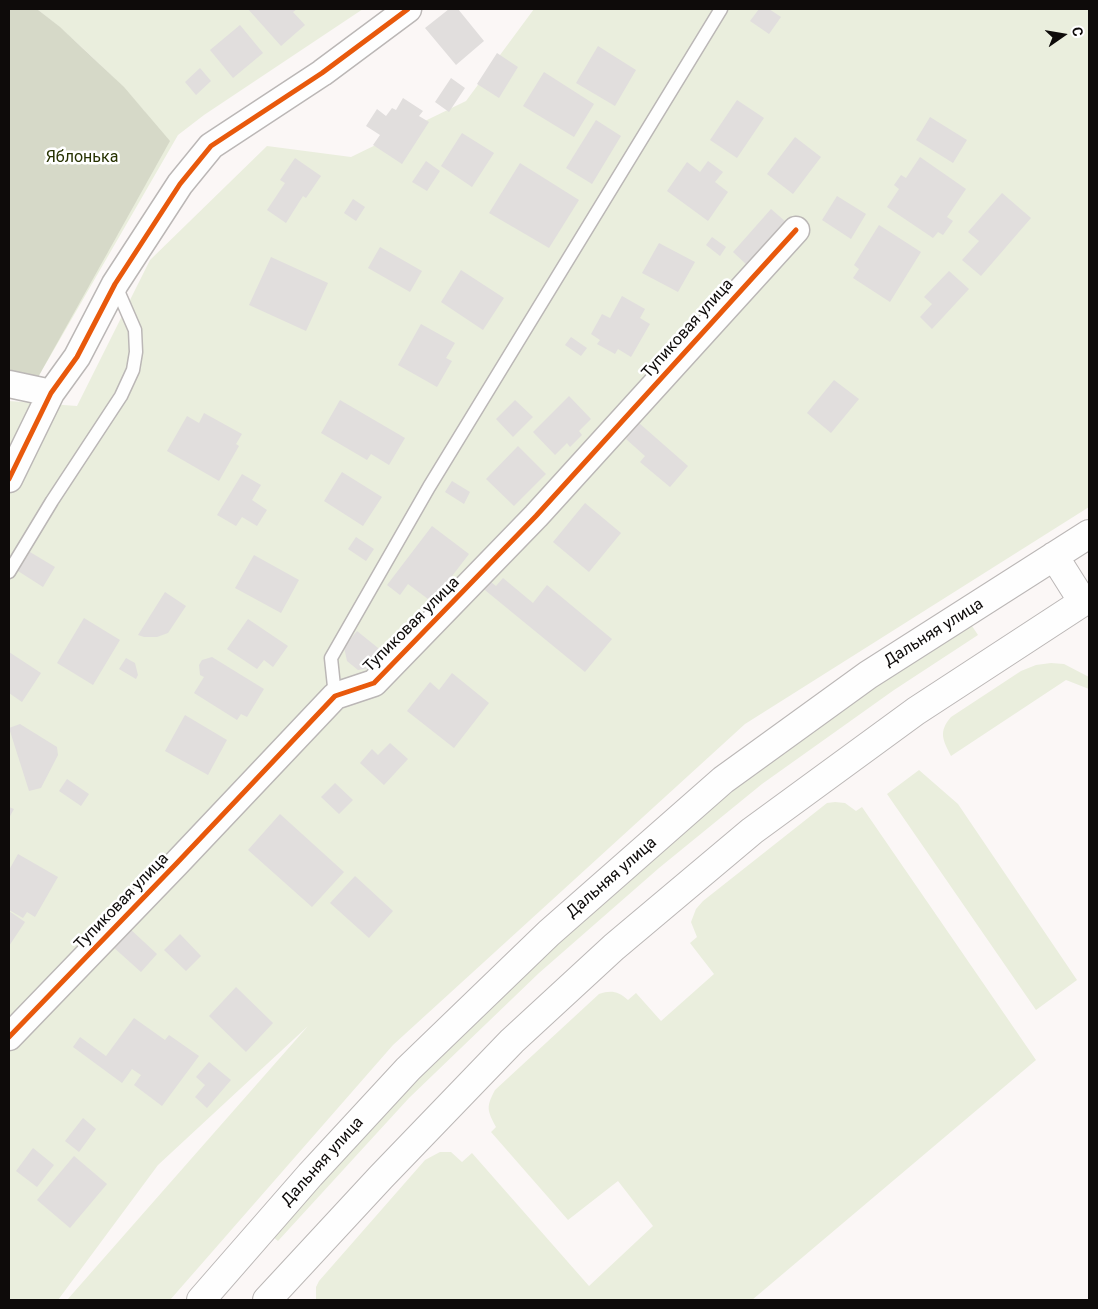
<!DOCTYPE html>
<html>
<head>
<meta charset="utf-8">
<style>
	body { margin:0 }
	#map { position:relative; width:1098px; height:1309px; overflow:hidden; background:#fbf7f6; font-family:Roboto,sans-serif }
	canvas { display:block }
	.frame { position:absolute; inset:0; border:10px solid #0e0b0a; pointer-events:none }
	.north { position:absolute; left:1038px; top:10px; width:50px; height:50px; -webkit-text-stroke:4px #fff; paint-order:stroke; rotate:77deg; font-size:14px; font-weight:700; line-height:20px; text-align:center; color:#0e0b0a }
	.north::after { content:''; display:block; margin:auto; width:18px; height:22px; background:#0e0b0a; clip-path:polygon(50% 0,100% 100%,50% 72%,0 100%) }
</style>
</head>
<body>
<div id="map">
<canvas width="1098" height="1309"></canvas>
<div class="frame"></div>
<div class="north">С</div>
</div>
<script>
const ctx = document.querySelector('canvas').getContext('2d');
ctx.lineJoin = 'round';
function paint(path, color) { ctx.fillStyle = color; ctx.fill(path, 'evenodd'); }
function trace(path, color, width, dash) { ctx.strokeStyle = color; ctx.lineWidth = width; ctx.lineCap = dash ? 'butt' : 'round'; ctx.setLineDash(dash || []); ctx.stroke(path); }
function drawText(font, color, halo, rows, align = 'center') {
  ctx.font = font + ' Roboto,sans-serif'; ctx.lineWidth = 5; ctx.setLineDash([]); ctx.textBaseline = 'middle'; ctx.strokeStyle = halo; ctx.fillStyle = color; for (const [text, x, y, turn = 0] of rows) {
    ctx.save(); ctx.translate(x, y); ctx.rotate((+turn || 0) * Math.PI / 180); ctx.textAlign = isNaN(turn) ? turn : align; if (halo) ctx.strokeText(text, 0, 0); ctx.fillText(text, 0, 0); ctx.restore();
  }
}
paint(new Path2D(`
	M37,9H363L204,115L178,135L37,379L9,22L146,113C113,75 76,40 37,9Z
	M534,9H1089V507L745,724L393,1045L170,1300H67L308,1026L158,1165L58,1300H9V401L77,406L150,260L267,146L351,157L466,101Z
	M970,623L978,635L894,690L762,784L659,868L539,973L409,1098L278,1241L269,1234L479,1013L710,808L821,725L935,644Z
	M1051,663L1064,664L1089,677V689L1066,680L951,756C943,740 938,732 951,717L1021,671L1036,665Z
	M919,770L958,804L1077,980L1036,1010L887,794Z
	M835,802L845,803L856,811L862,807L1036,1060L752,1300H316V1287L319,1281L425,1160L440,1152H451L462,1162L472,1153L589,1286L653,1226L618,1181L568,1220L491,1132L496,1127C487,1110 486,1107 495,1090L599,994C611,990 618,991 628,1000L636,993L661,1021L714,974L690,943L697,937L691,922L696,909L703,901L827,803Z`), '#eaeedd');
paint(new Path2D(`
	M9,9H37L60,27L124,87L170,141L37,379L9,386Z`), '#d6d9c8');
paint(new Path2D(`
	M248,9H297L293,12L305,25L281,46Z
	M449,9H458L484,41L456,65L425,28Z
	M759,9H769L781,17L769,34L750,21Z
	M240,25L263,53L233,78L210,50Z
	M598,46L636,70L615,106L576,83Z
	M497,53L518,67L499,98L477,84Z
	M200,68L211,81L196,95L185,82Z
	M544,72L594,104L574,137L523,106Z
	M451,78L465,88L449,112L435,102Z
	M403,98L423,111L419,116L429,122L402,164L373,145L380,135L366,126L377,109L386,116L392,108L396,110Z
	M737,100L764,118L737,158L710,140Z
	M930,117L967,140L953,163L916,140Z
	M596,120L621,136L592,184L566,168Z
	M462,133L494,153L472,187L441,166Z
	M795,137L821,157L793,194L767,174Z
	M920,157L966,189L947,217L953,221L943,235L938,232L933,238L887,207L899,189L894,185L901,175L906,178Z
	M295,158L321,176L306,198L303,196L286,223L267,210L285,183L280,180Z
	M426,161L440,171L427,191L412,182Z
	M708,161L723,172L715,182L728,192L708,221L667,191L687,162L700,172Z
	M520,163L579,200L549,248L489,213Z
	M1002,193L1031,218L981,276L962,260L979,241L968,232Z
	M837,196L866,214L851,239L822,220Z
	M353,199L365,207L356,221L344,213Z
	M771,209L786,222L747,265L733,252Z
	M879,225L921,252L890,302L853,278L859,269L854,265Z
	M712,237L726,247L720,256L706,245Z
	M659,243L695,262L678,292L642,273Z
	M380,247L422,271L410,292L368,268Z
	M271,257L328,283L306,331L249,305Z
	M461,270L504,298L483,330L441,302Z
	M949,271L969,289L932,329L920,317L932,304L924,297Z
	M622,296L645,309L640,318L650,324L631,357L618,349L615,354L597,344L600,340L591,334L602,314L610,318Z
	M421,324L455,343L446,358L452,361L437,387L398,365Z
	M571,337L587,348L581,356L565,345Z
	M834,380L859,399L831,433L807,413Z
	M569,396L591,419L579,431L582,435L570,447L567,443L555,455L533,432Z
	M340,400L405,438L389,465L371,454L367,460L321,433Z
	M515,400L533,417L513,437L496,419Z
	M204,413L242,434L236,444L239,446L219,481L167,451L187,416L199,423Z
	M639,423L688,466L670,487L640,462L645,456L626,439Z
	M518,446L546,474L514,506L486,479Z
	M342,472L382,497L363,526L324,501Z
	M242,474L261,485L252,500L267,510L257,526L242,517L236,526L217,515Z
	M452,481L470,492L464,504L445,492Z
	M585,503L621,533L589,572L553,542Z
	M432,526L469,554L432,602L408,584L400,595L387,585Z
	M356,537L374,549L366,561L348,549Z
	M30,552L55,567L43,587L18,571Z
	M254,555L299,580L281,613L235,588Z
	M503,578L533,603L547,585L612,639L585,672L480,586L487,579L496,586Z
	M165,592L186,606L168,633L157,637H144L138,635Z
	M84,618L120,640L93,685L57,663Z
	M248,619L288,646L273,667L264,660L257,669L227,649Z
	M357,631L383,652L371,668L358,670L347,661L344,647Z
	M9,652L41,673L22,702L9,693Z
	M212,657L264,689L247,717L241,714L237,720L194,693L204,677L200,675L199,665L202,660Z
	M126,658L135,663L138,675L136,679L119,669Z
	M452,673L489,703L454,748L407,711L430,682L439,690Z
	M185,715L227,740L208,775L165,751Z
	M20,724L57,747L58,755L41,788L29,791L9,728Z
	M390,743L408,759L384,785L360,763L372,749L378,755Z
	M67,779L89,794L81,806L59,791Z
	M335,783L353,800L339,814L321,797Z
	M9,807L14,809L9,818Z
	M280,814L344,872L312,907L248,850Z
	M18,854L58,877L35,917L27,912L23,918L9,910V870Z
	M355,876L393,911L369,938L330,903Z
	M9,911L25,922L9,946Z
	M129,928L157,954L141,972L112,946Z
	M180,934L201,956L186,971L164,950Z
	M236,987L273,1023L246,1052L209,1016Z
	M134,1018L165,1040L169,1035L199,1056L162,1106L134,1085L141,1075L132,1069L122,1083L73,1047L80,1037L106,1056Z
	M209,1062L231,1080L207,1108L195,1097L205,1085L196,1077Z
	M83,1118L96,1129L79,1152L65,1141Z
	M33,1148L54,1165L37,1187L16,1171Z
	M74,1156L107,1184L70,1228L37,1200Z`), '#e1dedd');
const service = new Path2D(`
	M9,572L52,501L121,396L133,370L136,352L135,330L115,284
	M335,696L331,658L429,487L721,9`);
const minor = new Path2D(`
	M9,384L51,393
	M9,479L51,393L77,357L115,284L180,184L211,146L322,73L408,9
	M9,1037L176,864L335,696L374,683L536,516L796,230`);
const secondary = new Path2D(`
	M1054,556L1083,602
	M201,1300L310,1175L408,1069L549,933L723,780L868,675L1089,534
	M267,1300L381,1177L512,1041L614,947L752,831L916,711L1089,598`);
trace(service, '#bbb7b6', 15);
trace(minor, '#bbb7b6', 29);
trace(secondary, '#bbb7b6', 30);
trace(service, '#fefefe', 12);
trace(minor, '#fefefe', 26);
trace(secondary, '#fefefe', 28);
trace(new Path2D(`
	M9,479L51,393L77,357L115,284L180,184L211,146L322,73L408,9
	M9,1037L176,864L335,696L374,683L536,516L796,230`), '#e8590c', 5);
drawText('16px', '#263200', '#fff', [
	["Яблонька",82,158]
]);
drawText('16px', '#0e0b0a', '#fff', [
	["Тупиковая улица",688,329,-48],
	["Тупиковая улица",412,625,-45],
	["Дальняя улица",934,633,-32],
	["Дальняя улица",612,878,-41],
	["Тупиковая улица",122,902,-46],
	["Дальняя улица",323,1162,-48]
]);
</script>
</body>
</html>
